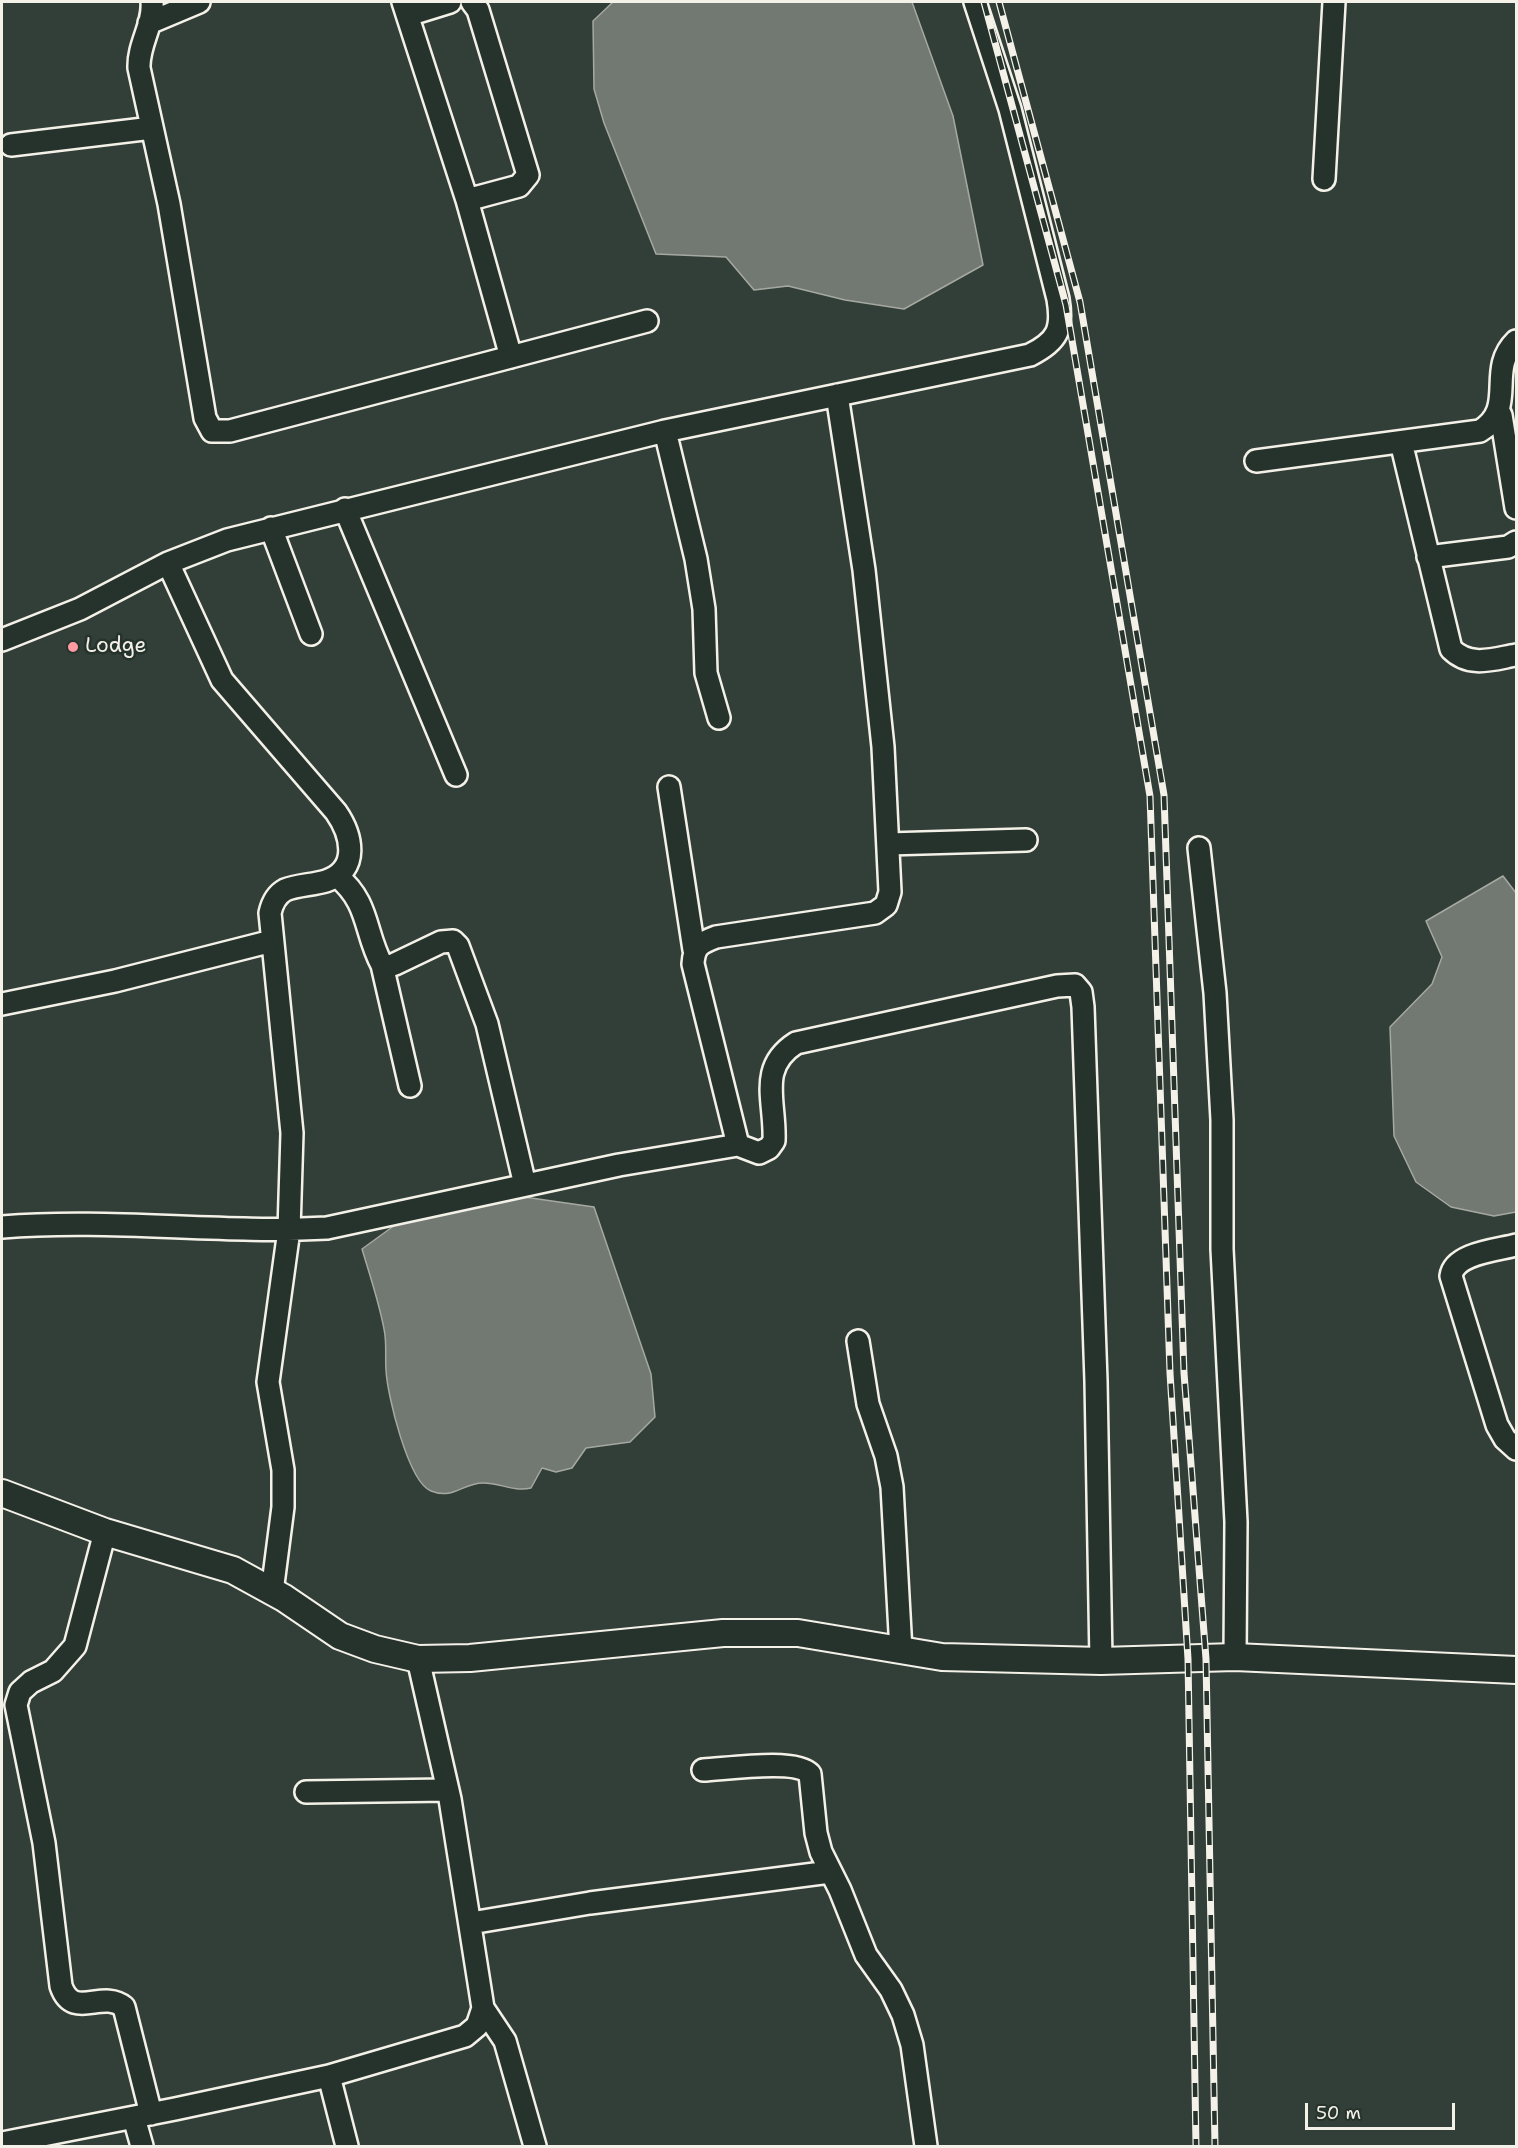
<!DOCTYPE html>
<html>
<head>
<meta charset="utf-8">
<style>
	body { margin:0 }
	#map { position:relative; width:1518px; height:2148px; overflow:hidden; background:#323e38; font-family:"Shantell Sans",sans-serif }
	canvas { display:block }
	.frame { position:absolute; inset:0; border:3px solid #f4f1e8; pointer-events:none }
	.scale { position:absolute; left:1305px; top:2103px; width:150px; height:27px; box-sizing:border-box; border:3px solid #f4f1e8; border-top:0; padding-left:8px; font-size:18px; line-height:21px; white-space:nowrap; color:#f4f1e8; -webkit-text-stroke:4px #26332d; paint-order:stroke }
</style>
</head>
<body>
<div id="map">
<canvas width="1518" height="2148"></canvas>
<div class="frame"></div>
<div class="scale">50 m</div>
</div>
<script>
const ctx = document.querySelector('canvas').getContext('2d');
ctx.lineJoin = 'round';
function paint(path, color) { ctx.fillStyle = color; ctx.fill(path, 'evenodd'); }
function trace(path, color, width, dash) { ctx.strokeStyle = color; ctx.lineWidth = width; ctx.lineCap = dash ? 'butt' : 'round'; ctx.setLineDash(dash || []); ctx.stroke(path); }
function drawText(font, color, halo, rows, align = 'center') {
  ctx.font = font + ' "Shantell Sans",sans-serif'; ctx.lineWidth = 5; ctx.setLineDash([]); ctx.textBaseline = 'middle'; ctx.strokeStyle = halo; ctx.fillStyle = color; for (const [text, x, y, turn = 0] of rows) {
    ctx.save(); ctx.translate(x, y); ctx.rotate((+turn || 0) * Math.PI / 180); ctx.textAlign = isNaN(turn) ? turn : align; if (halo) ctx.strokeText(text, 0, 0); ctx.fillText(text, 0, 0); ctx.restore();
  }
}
const water = new Path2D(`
	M613,2H912L953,116L983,265L904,309L845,300L788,286L754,290L726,257L656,254L604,123L594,89L593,21Z
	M1503,876L1516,893V1212L1494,1216L1451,1207L1416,1182L1394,1136L1390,1027L1432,984L1442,957L1426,921Z
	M524,1197L594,1207L651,1374L655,1417L630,1442L586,1448L572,1468L556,1472L542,1468L531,1488C513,1492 501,1483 483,1483C462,1483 454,1500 431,1491C408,1482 387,1394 386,1370C385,1356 387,1342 384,1329C379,1302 370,1276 362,1249L395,1225L468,1204Z`);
paint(water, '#727972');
trace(water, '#a6a9a1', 1.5);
const minor = new Path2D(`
	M152,2C154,25 138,44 139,68L169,204L205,418L212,431H230L647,321
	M403,2L467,200L511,357
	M408,15L450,2
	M149,23L199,2
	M11,145L152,128
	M1324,179L1334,2
	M467,200L519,186L528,175L478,10L472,2
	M1501,415L1516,508
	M665,431L696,559L704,609L706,673L719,718
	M1401,442L1451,649C1470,668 1493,659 1516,655
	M1256,461L1480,431C1518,408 1486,370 1516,341
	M345,509L456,775
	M271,528L311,634
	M1428,557L1508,547L1516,542
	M168,563L222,680L336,812C352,835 360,870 326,881C313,885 297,885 285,890C276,895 272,904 270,913L292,1133L289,1230L268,1382L283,1470V1507L272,1592
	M2,640L80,609L168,563L227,540L665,431L1030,355C1058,341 1063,329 1058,299L1010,109L975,2
	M669,787L694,950
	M888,844L1026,840
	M1199,848L1215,993L1222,1120V1249L1236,1522L1235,1657
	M337,876C370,903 364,932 382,965L387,967L395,964L441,942L453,941L458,946L487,1024L525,1185
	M382,965L410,1086
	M2,1004L115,981L272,941
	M738,1145L693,964C694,946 700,943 716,937L875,913L886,905L890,892L883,747L864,570L837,395
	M2,1227C110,1218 219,1234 327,1228L619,1165L738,1145L759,1153L769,1148L774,1141C776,1102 757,1068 796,1043L1057,986L1075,985L1081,992L1083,1007L1096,1381L1101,1661
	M1516,1245C1498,1250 1454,1253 1451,1276L1497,1425L1505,1439L1516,1449
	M858,1341L868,1404L886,1456L892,1487L901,1651
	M105,1532L75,1646L53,1671L31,1682L20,1692L16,1705L44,1843L61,1986C73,2021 102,1989 124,2007L151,2114
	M703,1770C726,1769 796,1758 810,1774L816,1833L821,1852L840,1890L866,1955L891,1990L903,2015L912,2045L926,2146
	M306,1792L447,1790
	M471,1923L590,1903L830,1872
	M483,2008L505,2041L535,2146
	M329,2076L347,2146
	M134,2118L142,2146
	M2,2143L175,2109L329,2076L465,2036L477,2026L483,2008L450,1799L418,1659`);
const tertiary = new Path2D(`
	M2,1493L105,1532L233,1570L284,1598L340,1636L375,1649L418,1659L470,1658L723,1633H798L942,1657L1101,1661L1235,1657L1516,1670`);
trace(minor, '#f4f1e8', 26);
trace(tertiary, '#f4f1e8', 30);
trace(minor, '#26332d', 21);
trace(tertiary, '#26332d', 26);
const rail = new Path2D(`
	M984,2L1066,305L1150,796L1170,1373L1188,1659L1196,2146
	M999,2L1080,302L1164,795L1184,1373L1206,1659L1215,2146`);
trace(rail, '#f4f1e8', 7);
trace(rail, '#26332d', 4.5, [14]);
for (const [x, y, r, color] of [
	[73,647,6,"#ff9aa2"]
]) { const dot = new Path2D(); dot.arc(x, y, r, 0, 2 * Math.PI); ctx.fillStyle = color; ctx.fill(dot); trace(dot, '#26332d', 2); }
drawText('21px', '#f4f1e8', '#26332d', [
	["Lodge",85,647]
], 'left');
</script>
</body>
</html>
